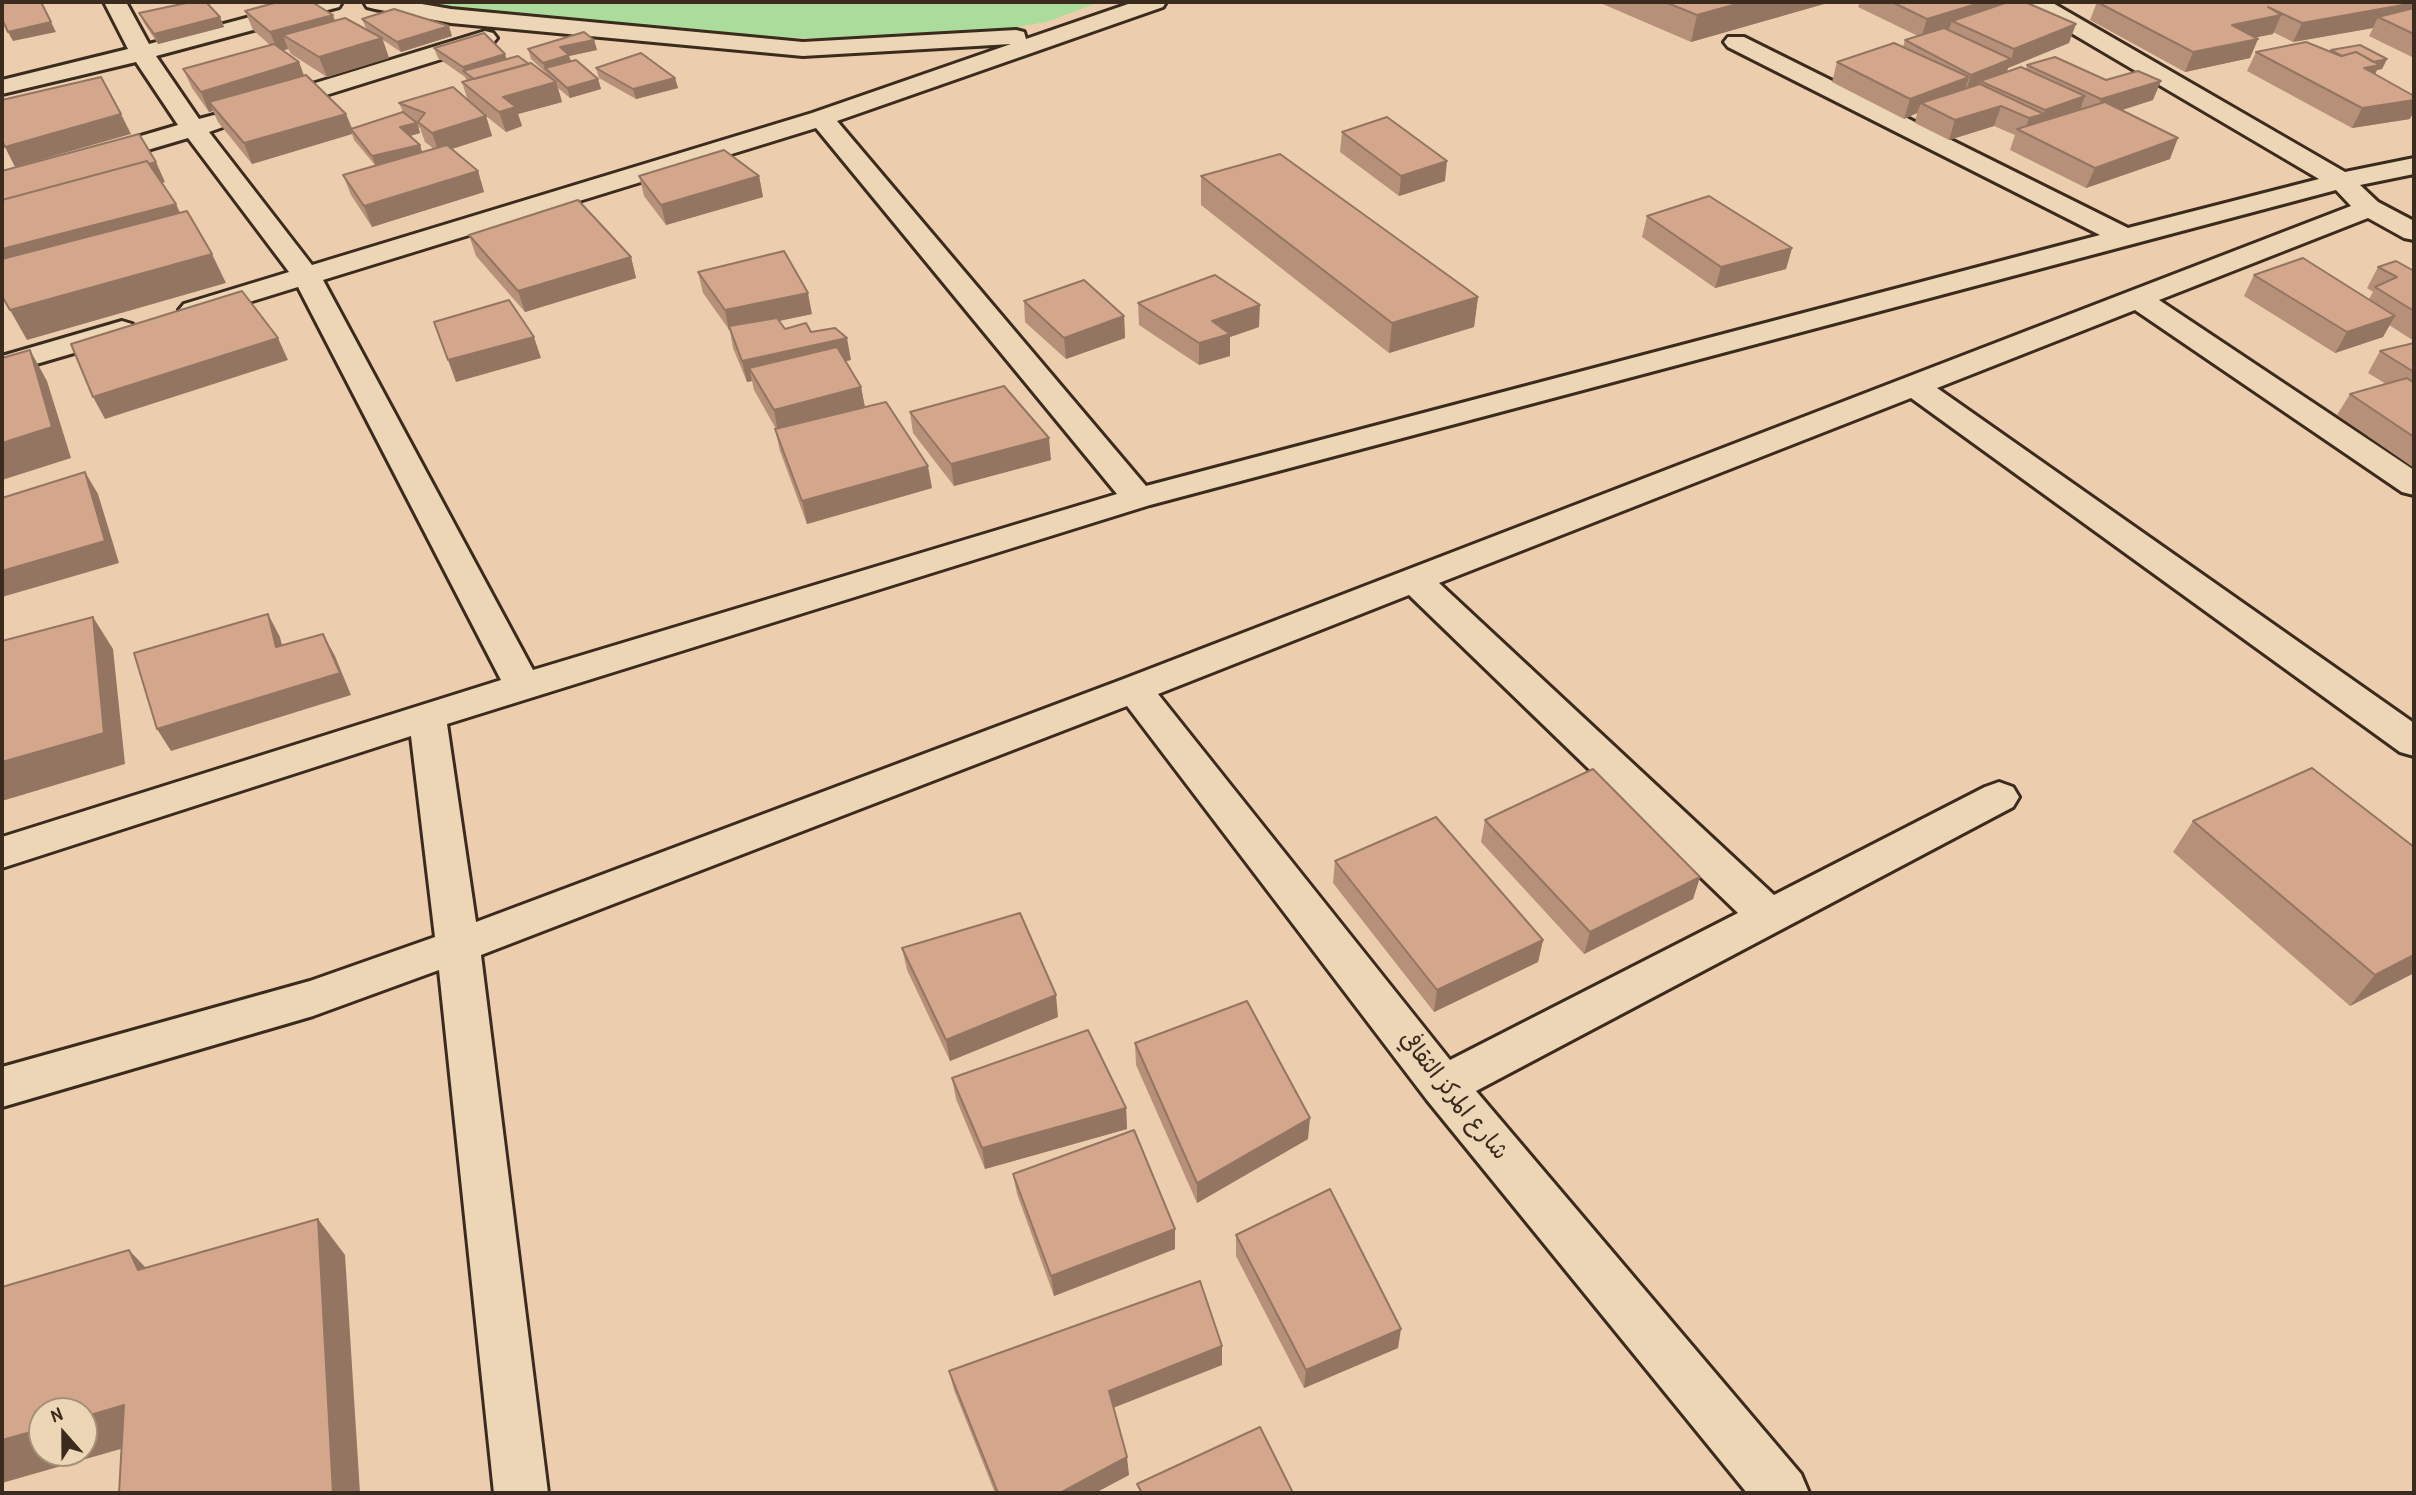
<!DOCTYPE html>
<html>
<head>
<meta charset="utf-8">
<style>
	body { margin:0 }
	#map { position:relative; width:2416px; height:1495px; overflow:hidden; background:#ecceae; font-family:"Patrick Hand",sans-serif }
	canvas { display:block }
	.frame { position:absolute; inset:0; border:4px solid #3b2a1e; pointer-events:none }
	.north { position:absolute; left:28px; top:1397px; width:70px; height:70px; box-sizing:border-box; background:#ecd6b5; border:2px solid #a59179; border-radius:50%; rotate:339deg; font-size:19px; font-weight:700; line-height:28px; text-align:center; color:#3b2a1e }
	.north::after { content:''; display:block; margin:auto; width:24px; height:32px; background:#3b2a1e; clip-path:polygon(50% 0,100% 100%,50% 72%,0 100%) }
</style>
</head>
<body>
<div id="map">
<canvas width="2416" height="1495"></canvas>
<div class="frame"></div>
<div class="north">N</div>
</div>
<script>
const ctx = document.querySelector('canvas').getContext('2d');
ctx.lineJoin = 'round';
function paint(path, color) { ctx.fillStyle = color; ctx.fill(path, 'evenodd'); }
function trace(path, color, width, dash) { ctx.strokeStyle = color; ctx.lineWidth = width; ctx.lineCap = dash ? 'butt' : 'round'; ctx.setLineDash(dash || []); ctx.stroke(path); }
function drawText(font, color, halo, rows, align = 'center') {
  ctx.font = font + ' "Patrick Hand","Playpen Sans Arabic",sans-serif'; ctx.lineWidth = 5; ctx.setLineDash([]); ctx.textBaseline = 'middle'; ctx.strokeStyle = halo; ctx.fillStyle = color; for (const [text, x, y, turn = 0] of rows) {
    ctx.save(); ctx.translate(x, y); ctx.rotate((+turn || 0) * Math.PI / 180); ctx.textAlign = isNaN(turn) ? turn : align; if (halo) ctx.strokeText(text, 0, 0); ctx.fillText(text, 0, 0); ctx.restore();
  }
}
paint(new Path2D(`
	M406,2H1100L1046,22L995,31L839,39L733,36L469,13Z`), '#acdc9b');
const street = new Path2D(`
	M104,2H126L149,44L306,2H342L339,7L156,56L199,119L214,115L223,117L226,122L223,127L209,132L312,265L812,113L1011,44L803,56L451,23L375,9L367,7L364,2H410L451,9L803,42L1016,30L1024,32L1026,39L1134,2H1166L1163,7L837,121L1146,486L2100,235L1728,47L1724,42L1728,37H1744L2128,228L2319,179L2027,7L2024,2H2051L2345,172L2414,158V174L2360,185L2378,202L2414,221V240L2404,238L2368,218L2159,300L2414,470V495L2402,492L2135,310L1937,388L2414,723V756L2400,752L1911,398L1439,583L1774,895L1985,787L1999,782L2013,787L2019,797L2013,807L1476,1091L1801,1474L1809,1493H1747L1427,1100L1127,706L481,955L548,1493H494L439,970L313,1016L2,1107V1067L310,981L435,937L411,736L2,868V837L501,680L298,287L194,319L184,316L179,310L184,304L289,272L188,138L2,193V177L178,125L136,62L2,94V80L128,49ZM816,128L1117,494L533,670L323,280ZM2336,190L2351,206L1121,680L476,922L447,724L1150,505ZM1409,595L1738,913L1450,1060L1158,694Z
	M485,31L493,33L497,38L493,43L281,109L272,111L263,109L260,104L263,99Z
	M122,321L132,324L137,330L132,336L2,374V356Z`);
trace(street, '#3b2a1e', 6);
paint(street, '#ecd6b5');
paint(new Path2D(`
	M1598,2H1831L1691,42Z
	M1860,2H2000L1999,5L2069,43L2008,68L2007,72L2026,69L2027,65L2106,80L2153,100L2122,110L2170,159L2086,188L2010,150L2015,135L1994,126L1949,140L1915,123L1917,113L1904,119L1832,82L1837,62L1903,47L1905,40L1918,36L1858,7Z
	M2097,2H2414V58L2369,36L2373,28L2293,42L2273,32V34L2256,37L2258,39L2250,58L2185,72L2090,20Z
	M245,11L334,21L374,34L366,28L362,19L452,36L401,52L383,40L389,58L327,77L291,54L288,49L282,50L299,62L304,75L346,114L352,129L403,112L399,103L468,101L462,82L467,81L465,77L438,58L434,48L529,64L546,75V73L531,59L528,49L594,40L597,50L569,56L571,61L598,79L601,89L570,98L558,88L562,102L518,114L522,126L506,132L481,112L486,116L492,136L452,149L478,171L484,192L372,227L351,195L343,175L375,165L354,140L352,134L252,164L218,122L213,111L209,112L192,88L183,69L270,45L253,30ZM418,127L420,128L425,142L434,149L422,152L420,145L410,136L420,133Z
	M139,13L220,17L224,27L158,44L144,23Z
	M2331,50L2387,59L2382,69L2377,70L2375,74L2410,119L2352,128L2247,71L2256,52H2330Z
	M596,68L675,78L678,88L636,99L599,78Z
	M1342,132L1445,181L1399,196L1340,152Z
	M639,176H759L763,197L666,225L644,196Z
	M1201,176L1478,297L1474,327L1389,353L1201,205Z
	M1647,216L1792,248L1786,269L1715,288L1642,237Z
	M469,235L631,257L636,278L525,312L476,256Z
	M2378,267L2414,271V341L2389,325L2383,337L2335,353L2244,296L2254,275L2369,299L2373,292L2367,288Z
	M698,272L812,314L779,321L785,329L811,332L851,360L846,361L861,387L865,407L932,488L807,524L780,451L775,429H776L754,390L752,381L747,382L733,348L730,331L703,293Z
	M1024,301L1124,316L1125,338L1066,359L1025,322Z
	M1138,303L1259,327L1230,337V356L1199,365L1139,325Z
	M2414,343V468L2337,415L2350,394L2386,384L2368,373L2380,351Z
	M910,412L1051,460L954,486L913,433Z
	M1485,820L1700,877L1693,899L1584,954L1481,842Z
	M2193,821L2414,973L2350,1006L2173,852Z
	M1335,861L1543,940L1538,962L1434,1012L1333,883Z
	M902,948L1058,1017L950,1061L907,970Z
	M1135,1043L1308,1139L1197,1203L1136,1065Z
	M952,1078L1126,1108L1127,1129L985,1169L956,1099Z
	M1013,1174L1175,1249L1054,1296L1017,1194Z
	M1236,1235L1398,1348L1304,1388L1236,1256Z
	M1222,1346V1365L1113,1408L1129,1475L1095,1493H995L954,1390L949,1371Z`), '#b69078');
paint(new Path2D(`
	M1744,2H1831L1691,42L1697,15Z
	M1983,2H2000L1996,15L1952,21L1949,29L1921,38L1927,19Z
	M2414,3V20L2378,17L2373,28L2293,42L2302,23Z
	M333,15L340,35H283L288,49L278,52L270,32Z
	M2281,15L2273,34L2224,44L2232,25Z
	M220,17L224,27L158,44L154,34Z
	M51,22L56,32L13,41L8,32Z
	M2076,24L2069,43L2008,68L2004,79L1980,81L1977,90L1965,94L1971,75L2011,60L2014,49Z
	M449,26L452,36L401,52L397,42Z
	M382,38L389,58L327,77L319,57Z
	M2258,39L2250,58L2185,72L2193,52Z
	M594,40L597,50L569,56L572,65L545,68L543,63L560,47Z
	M505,54L508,64L464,72L463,67Z
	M2387,59L2382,69L2377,70L2370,84L2358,65Z
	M299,62L306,82L209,102L213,111L209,112L201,92Z
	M1969,77L1963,96L1921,103L1917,113L1904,119L1910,99Z
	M675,78L678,88L636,99L633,89Z
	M598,79L601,89L570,98L567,88Z
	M2161,81L2153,100L2094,119L2101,99Z
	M556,82L562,102L518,114L522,126L506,132L499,112L503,97Z
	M2085,96L2078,116L2024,133L2029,118L2044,114L2045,110Z
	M2414,100V111L2410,119L2352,128L2362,108Z
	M2001,106L1994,126L1949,140L1955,120Z
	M121,114L131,134L15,167L5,147Z
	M346,114L354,133L351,129L352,134L252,164L244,143Z
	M486,116L492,136L439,153L432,133Z
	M417,123L420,133L403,138L400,127Z
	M2178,138L2170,159L2086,188L2095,168Z
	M420,145L423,155L376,167L372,156Z
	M1447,161L1445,181L1399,196L1401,176Z
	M156,162L165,182L2,228V204Z
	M478,171L484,192L372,227L364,206Z
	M759,176L763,197L666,225L661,205Z
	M176,204L190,234L2,283V249Z
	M1792,248L1786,269L1715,288L1721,267Z
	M212,254L226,283L27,340L10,310Z
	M631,257L636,278L525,312L518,291Z
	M808,293L812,314L730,331L729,326V331L725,310Z
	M1478,297L1474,327L1389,353L1392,323Z
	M1260,305L1259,327L1230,337V356L1199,365V343L1212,321Z
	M1124,316L1125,338L1066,359L1064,338Z
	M2395,316L2383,337L2335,353L2347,332Z
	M534,337L541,358L456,382L448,360Z
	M278,338L288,360L105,419L93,397Z
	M847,338L851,360L756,380L749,368L752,381L747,382L742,361Z
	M30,350L47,381L71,458L2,480V443Z
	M861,387L865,408L778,432L774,410Z
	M1049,438L1051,460L954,486L951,464Z
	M928,466L932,488L807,524L802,501Z
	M85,472L98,494L119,563L2,597V571Z
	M268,614L280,637L288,669L276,647Z
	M93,617L113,649L125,764L2,801V762Z
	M323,634L335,656L351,695L171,751L157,729Z
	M1700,877L1693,899L1584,954L1590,932Z
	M1543,940L1538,962L1434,1012L1437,990Z
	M2414,955V973L2350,1006L2375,975Z
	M1056,995L1058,1017L950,1061L946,1040Z
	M1126,1108L1127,1129L985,1169L982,1148Z
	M1310,1118L1308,1139L1197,1203V1183Z
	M318,1219L345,1255L360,1493H333Z
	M1175,1229V1249L1054,1296L1051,1276Z
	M129,1250L162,1285L138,1270Z
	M1401,1329L1398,1348L1304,1388L1306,1370Z
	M1222,1346V1365L1110,1409L1109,1391Z
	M124,1405L159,1438L2,1483V1440L42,1429V1453H84V1417Z
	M1127,1457L1129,1475L1095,1493H1060Z`), '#947562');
const building = new Path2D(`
	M2,2H41L51,22L8,32L2,19Z
	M191,2H206L220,17L154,34L139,13Z
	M278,2H312L333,15L270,32L245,11Z
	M1665,2H1744L1697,15Z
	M1892,2H1983L1927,19Z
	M2008,2H2025L2076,24L2014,49L1952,21Z
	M2097,2H2414V3L2302,23L2268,7L2281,15L2232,25L2258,39L2193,52Z
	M2414,8V34L2378,17Z
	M394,9L449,26L397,42L362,19Z
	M345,18L382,38L319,57L283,35Z
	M1944,28L2011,59L1971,75L1905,40Z
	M584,32L594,40L560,47L569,55L543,63L528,49Z
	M484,33L505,54L463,67L434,48Z
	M2306,42L2341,56L2356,52L2380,65L2364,68L2414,96V100L2362,108L2256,52Z
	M1894,43L1969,77L1910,99L1837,62Z
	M274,44L299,62L201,92L183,69Z
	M2360,45L2387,59L2373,62L2356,52L2342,56L2331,50Z
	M641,53L675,78L633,89L596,68Z
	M518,56L529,64L474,79L463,71Z
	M2055,57L2106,80L2138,71L2161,81L2101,99L2027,65Z
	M576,60L598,79L567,88L545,68Z
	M531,63L556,82L503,97L516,107L499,112L462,82Z
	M2021,67L2085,96L2045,110L1980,81Z
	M306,75L346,114L244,143L209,102Z
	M101,77L121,114L5,147L2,140V100Z
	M1980,84L2044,114L2029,118L2001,106L1955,120L1921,103Z
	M453,87L486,116L432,133L418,122L425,113L399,103Z
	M2105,102L2178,138L2095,168L2017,129Z
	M403,112L417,123L400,127L420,145L372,156L351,129Z
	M1387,117L1447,161L1401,176L1342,132Z
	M139,134L156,162L149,164L147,161L2,200V171Z
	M447,145L478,171L364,206L343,175Z
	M724,150L759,176L661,205L639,176Z
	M1280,154L1478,297L1392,323L1201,176Z
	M147,161L176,204L2,249V200Z
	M1709,196L1792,248L1721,267L1647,216Z
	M578,200L631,257L518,291L469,235Z
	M187,211L212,254L10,310L2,296V259Z
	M784,251L808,293L725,310L698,272Z
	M2303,258L2395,316L2347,332L2254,275Z
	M2396,261L2414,271V311L2375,287L2397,277L2378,267Z
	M1215,275L1260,305L1212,321L1230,334L1199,343L1138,303Z
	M1084,280L1124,316L1064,338L1024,301Z
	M242,291L278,338L93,397L71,344Z
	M509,300L534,337L448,360L434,322Z
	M777,318L785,329L806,323L811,332L835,328L847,338L742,361L729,326Z
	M2414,343V372L2380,351Z
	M837,347L861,387L774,410L749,368Z
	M30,350L52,427L2,443V358Z
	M2407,378L2414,383V437L2350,394Z
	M1004,386L1049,438L951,464L910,412Z
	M886,402L928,466L802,501L775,429Z
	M85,472L105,541L2,571V498Z
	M268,614L276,647L323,634L340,673L157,729L134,653Z
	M93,617L104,733L2,762V641Z
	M2312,768L2414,847V955L2375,975L2193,821Z
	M1593,769L1700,877L1590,932L1485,820Z
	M1436,817L1543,940L1437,990L1335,861Z
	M1020,913L1056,995L946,1040L902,948Z
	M1247,1001L1310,1118L1197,1183L1135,1043Z
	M1088,1030L1126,1108L982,1148L952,1078Z
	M1134,1130L1175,1229L1051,1276L1013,1174Z
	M1330,1189L1401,1329L1306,1370L1236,1235Z
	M318,1219L333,1493H119L124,1405L84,1417V1411H42V1429L2,1440V1287L129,1250L138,1270Z
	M1200,1281L1222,1346L1109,1391L1127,1457L1060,1493H998L949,1371Z
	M1260,1427L1293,1493H1142L1137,1484Z`);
paint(building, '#d4a78c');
trace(building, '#947562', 2);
drawText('23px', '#3b2a1e', '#ecd6b5', [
	["شارع المركز الثقافي",1453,1096,51]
]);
</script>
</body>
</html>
